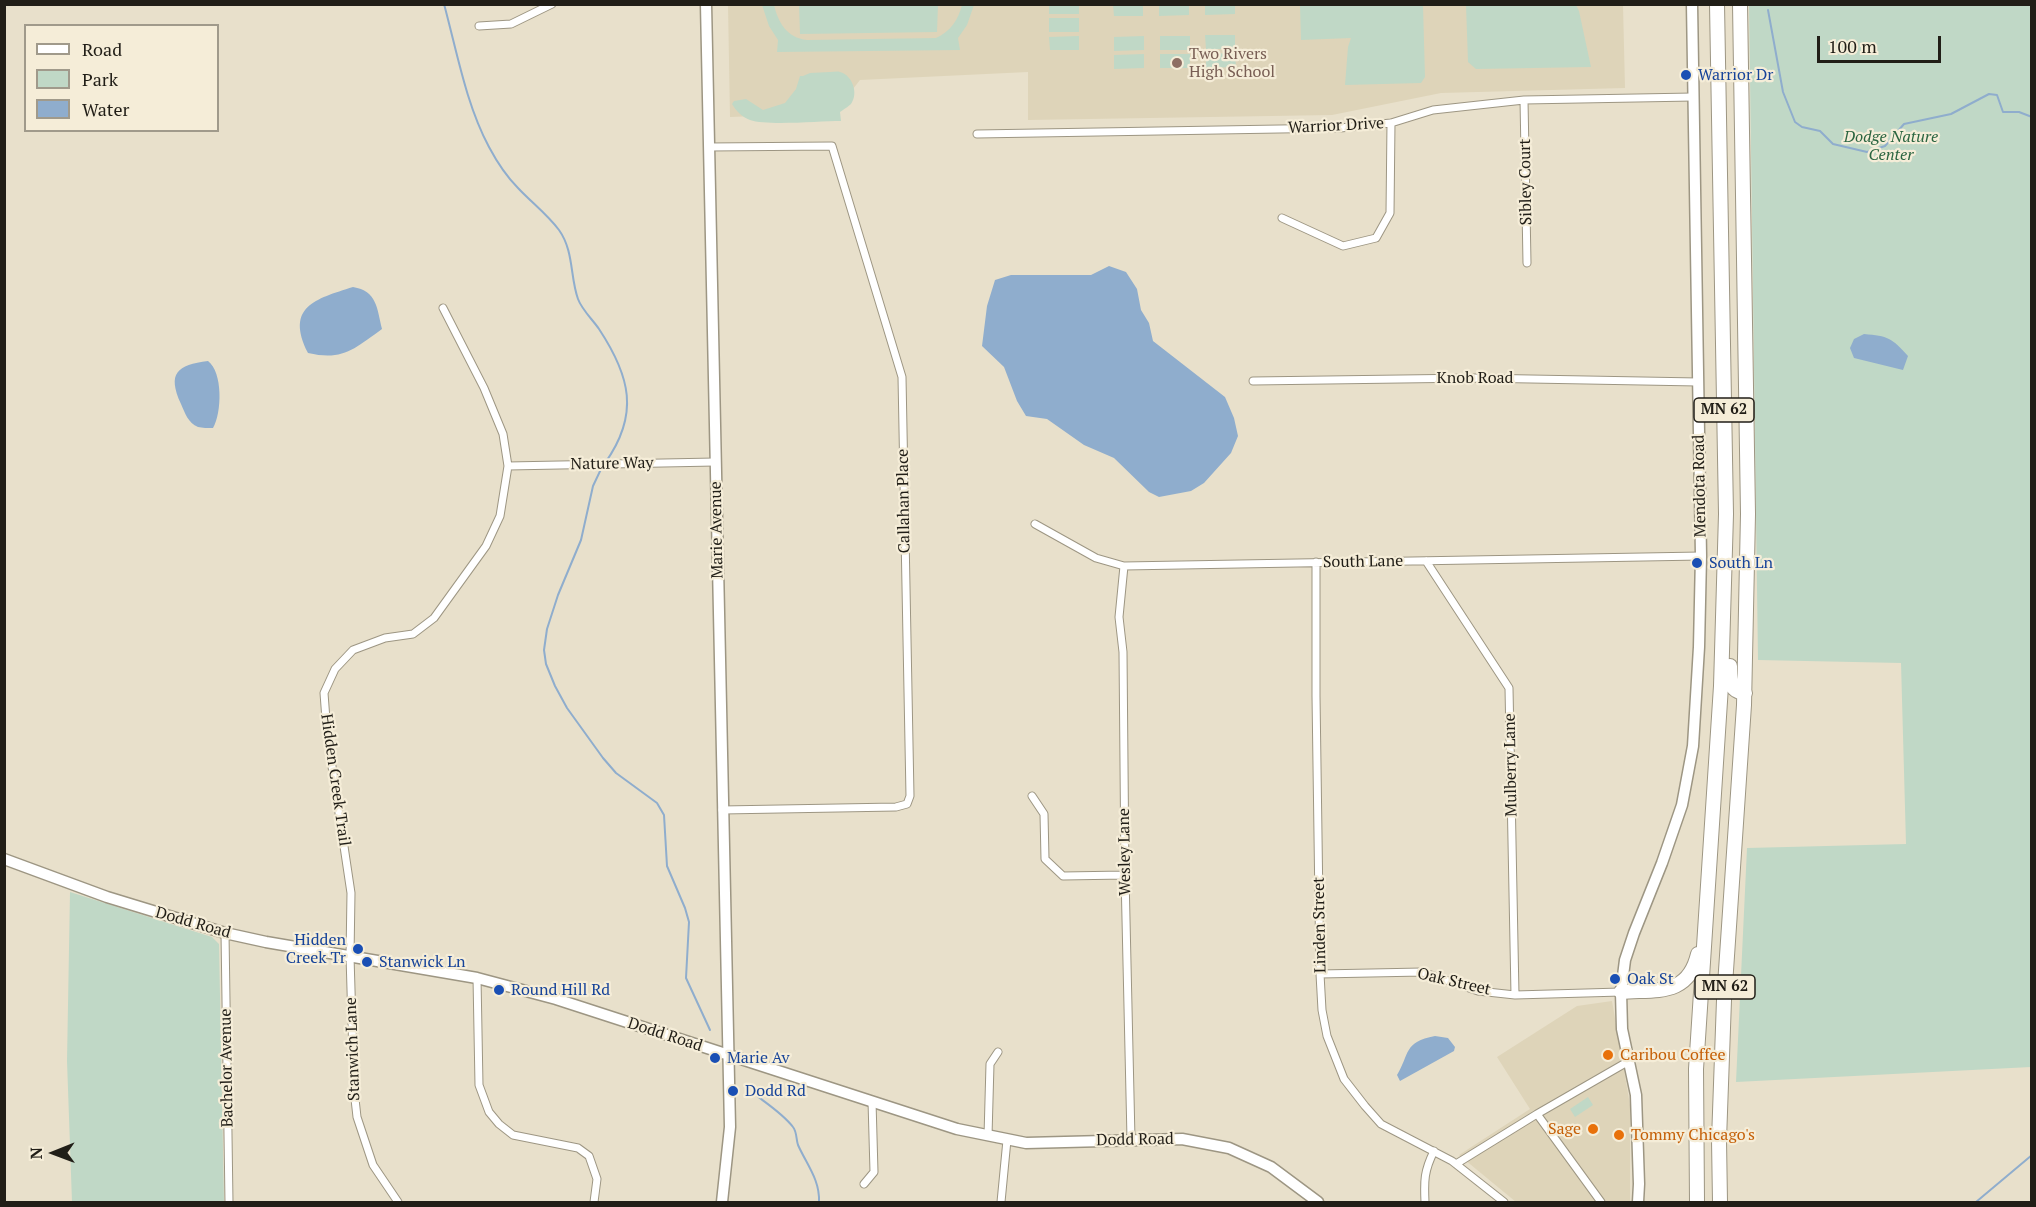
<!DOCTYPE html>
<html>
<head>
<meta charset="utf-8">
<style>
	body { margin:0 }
	#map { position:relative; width:2036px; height:1207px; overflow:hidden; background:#e8e0cb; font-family:"PT Serif",serif }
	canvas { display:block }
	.frame { position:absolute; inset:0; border:6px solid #211e17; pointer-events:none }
	.legend { position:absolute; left:24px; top:24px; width:195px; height:108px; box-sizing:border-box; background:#f5edd8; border:2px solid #a09a8b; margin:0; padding:8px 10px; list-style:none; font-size:18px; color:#211e17 }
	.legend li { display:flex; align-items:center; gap:12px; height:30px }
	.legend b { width:30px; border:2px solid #a09a8b }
	.north { position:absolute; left:24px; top:1123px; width:60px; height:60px; -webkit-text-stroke:4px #f5edd8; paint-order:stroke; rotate:269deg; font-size:16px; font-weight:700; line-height:24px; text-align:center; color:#211e17 }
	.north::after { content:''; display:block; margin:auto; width:21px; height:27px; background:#211e17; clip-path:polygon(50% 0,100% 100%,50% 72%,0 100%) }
	.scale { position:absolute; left:1817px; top:36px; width:124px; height:27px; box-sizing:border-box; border:3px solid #211e17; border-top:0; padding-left:8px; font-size:18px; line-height:21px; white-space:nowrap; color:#211e17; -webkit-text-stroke:4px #f5edd8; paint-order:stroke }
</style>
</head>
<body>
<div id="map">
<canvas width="2036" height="1207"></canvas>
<div class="frame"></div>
<ul class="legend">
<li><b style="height:8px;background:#fff"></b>Road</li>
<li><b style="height:16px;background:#c0d8c6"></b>Park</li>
<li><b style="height:16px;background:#8fadcd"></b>Water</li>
</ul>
<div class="north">N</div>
<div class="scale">100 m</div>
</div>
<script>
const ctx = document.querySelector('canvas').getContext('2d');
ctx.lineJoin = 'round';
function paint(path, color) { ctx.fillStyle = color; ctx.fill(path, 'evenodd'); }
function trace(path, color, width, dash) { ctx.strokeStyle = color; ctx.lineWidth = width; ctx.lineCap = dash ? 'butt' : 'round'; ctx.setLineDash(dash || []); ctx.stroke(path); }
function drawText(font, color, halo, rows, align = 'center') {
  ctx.font = font + ' "PT Serif",serif'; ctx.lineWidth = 4.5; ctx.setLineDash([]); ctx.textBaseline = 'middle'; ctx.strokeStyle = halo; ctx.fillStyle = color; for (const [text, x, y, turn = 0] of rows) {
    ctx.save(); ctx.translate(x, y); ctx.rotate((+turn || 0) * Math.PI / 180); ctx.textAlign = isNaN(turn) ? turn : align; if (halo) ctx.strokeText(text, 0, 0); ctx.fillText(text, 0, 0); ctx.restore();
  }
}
paint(new Path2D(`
	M728,5H1623L1625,88L1441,93L1332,115L1028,120V72L860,80L834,113L730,117Z
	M1612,1001L1630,1105V1202H1516L1459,1155L1530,1109L1497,1057L1577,1006Z`), '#ded4b9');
paint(new Path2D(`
	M762,5H774C778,22 787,38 807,40L936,38C951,31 958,20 962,5H974L967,25L958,38L960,50L777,52L778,40L769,26Z
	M799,5H938L937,32L800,34Z
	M1049,5H1079V14H1049Z
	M1113,5H1143V16H1114Z
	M1159,5H1189V15L1159,16Z
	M1205,5H1235V14L1205,15Z
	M1300,5H1423L1425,77L1421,83L1345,85L1348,47L1351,38L1301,40Z
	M1466,5H1576L1579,11L1591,67L1476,69L1468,62Z
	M1749,5H2031V1067L1736,1082L1747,848L1906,844L1901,663L1758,660Z
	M1049,18H1079V32H1049Z
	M1205,35H1235V49H1206Z
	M1079,36V50H1050L1049,37Z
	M1144,36V50L1114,51V37Z
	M1160,36H1190V50H1160Z
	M1235,53L1236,67L1206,68V54Z
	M1144,54V68L1114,69V55Z
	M1160,54H1190V68H1160Z
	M830,72C833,72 837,71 840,72C852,75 859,93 851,104C849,106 843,110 840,112L841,121C820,121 767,126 750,120C742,117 736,111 732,104L734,101L746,99L763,110L785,103L796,89L800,76H803L810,73Z
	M70,892L212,937L219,944L224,1202H72L67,1061Z
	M1588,1097L1593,1105L1575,1117L1570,1109Z`), '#c0d8c6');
paint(new Path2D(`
	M1109,266L1126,272L1137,289L1141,310L1149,323L1153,341L1225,397L1234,418L1238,436L1231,453L1204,483L1191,491L1159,497L1149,492L1114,458L1084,445L1047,419L1026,416L1017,401L1004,367L982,346L987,306L995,280L1011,275H1091Z
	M353,287C377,291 377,308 382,329C354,349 343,361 308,353C285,307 315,299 353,287Z
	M1864,334C1888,336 1892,338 1908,356L1903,370L1854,358L1850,348L1854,339Z
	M208,361C223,372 222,413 213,428C208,428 202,428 198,427C188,423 185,413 181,404C167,373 177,365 208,361Z
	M1435,1036L1448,1038L1455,1047L1454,1051L1400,1081L1397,1075C1410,1054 1403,1042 1435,1036Z`), '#8fadcd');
trace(new Path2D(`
	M444,4C457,52 466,104 489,147C497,162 506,176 518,188C531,202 547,214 559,230C574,251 570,277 578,299C582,310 593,320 599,329C630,376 640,414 605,463
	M1768,10L1783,92L1795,122L1802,127L1820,131L1833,144L1867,152L1885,146L1904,124L1951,114L1989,94L1997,95L2003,112H2019L2032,117
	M602,467L593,486L581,540L558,595L547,629L544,650L546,664L555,686L567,708L603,758L616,773L657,803L664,815L667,866L685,908L689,922L686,978L710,1030
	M757,1096C769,1105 784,1115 793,1127C797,1132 796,1139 798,1145C807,1165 820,1180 819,1202
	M1976,1202L2032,1155`), '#8fadcd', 2);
const street = new Path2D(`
	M479,26L511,24L552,4
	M1524,100L1527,263
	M977,134L1340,128L1391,123L1433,110L1524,100L1693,97
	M709,147L832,146L902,377L910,796L907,804L896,807L722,810
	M1282,218L1343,246L1376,238L1390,213L1391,123
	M1253,381L1475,378L1698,382
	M508,466L715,462
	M1035,524L1096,558L1124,566L1701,556
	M1426,561L1509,688L1515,995
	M1316,562V696L1320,974L1322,1010L1327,1036L1344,1079L1365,1106L1381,1124L1452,1161L1504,1202
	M1124,566L1119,617L1123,652L1125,875L1131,1139
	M1032,796L1044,814L1045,859L1063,876L1125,875
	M225,933L229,1202
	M1320,974L1422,972L1478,991L1515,995L1621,992
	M477,978L479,1085L489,1112L499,1124L513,1135L578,1148L589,1156L597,1179L594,1202
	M1537,1114L1601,1202
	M988,1136L990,1064L998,1052
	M1456,1164L1537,1114L1629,1061
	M864,1184L874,1172L872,1101
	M398,1202L373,1165L357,1117L354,1090L350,956L351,893L327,733L324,693L335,669L353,650L385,638L413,634L434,618L486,546L500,516L508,466L503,434L484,388L443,308
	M1001,1202L1007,1140
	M1425,1202C1424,1181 1424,1171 1434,1151`);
const secondary = new Path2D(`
	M706,4L730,1127L722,1202
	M4,859L107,897L225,933L266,942L477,978L556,999L957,1129L1026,1143L1182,1139L1229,1148L1271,1167L1318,1202
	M1638,1202L1639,1184L1636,1095L1622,1029L1621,992L1625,960L1634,933L1662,863L1682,805L1693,746L1699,647L1701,556L1692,4`);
const highway = new Path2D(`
	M1730,666C1730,679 1729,692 1745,693
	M1621,992C1656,989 1688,997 1698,954
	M1697,1202L1696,1069L1721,686L1726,514L1717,4
	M1720,1202L1719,1140L1724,1000L1744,705L1748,514L1740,4`);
trace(street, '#9d9683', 9);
trace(secondary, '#9d9683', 13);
trace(highway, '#9d9683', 16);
trace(street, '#fff', 7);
trace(secondary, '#fff', 10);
trace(highway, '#fff', 14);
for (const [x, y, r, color] of [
	[1177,63,6,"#8d6e63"],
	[1686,75,6,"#1a4fb4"],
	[1697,563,6,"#1a4fb4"],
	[358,949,6,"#1a4fb4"],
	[367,962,6,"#1a4fb4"],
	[1615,979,6,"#1a4fb4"],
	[499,990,6,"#1a4fb4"],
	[1608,1055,6,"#e8710a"],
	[715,1058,6,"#1a4fb4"],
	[733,1091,6,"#1a4fb4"],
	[1593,1129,6,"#e8710a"],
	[1619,1135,6,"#e8710a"]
]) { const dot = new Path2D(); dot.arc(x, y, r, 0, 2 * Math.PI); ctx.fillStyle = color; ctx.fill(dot); trace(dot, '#f5edd8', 2); }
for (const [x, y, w] of [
	[1724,410,60],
	[1725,987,60]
]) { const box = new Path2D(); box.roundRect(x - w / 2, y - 12, w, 24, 4.5); ctx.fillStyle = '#f5edd8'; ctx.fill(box); trace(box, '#211e17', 1.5); }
drawText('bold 15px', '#211e17', null, [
	["MN 62",1724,410],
	["MN 62",1725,987]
]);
drawText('16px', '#785e54', '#f5edd8', [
	["Two Rivers",1189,54],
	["High School",1189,72]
], 'left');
drawText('16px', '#164399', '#f5edd8', [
	["Warrior Dr",1698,75],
	["South Ln",1709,563],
	["Hidden",346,940,"right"],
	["Creek Tr",346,958,"right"],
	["Stanwick Ln",379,962],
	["Oak St",1627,979],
	["Round Hill Rd",511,990],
	["Marie Av",727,1058],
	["Dodd Rd",745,1091]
], 'left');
drawText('16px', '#211e17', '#f5edd8', [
	["Warrior Drive",1336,126,-3],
	["Sibley Court",1526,182,-91],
	["Knob Road",1475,378],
	["Nature Way",612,464,-1],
	["Mendota Road",1700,486,-91],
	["Callahan Place",904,501,-91],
	["Marie Avenue",717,530,-91],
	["South Lane",1363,562,-1],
	["Mulberry Lane",1511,765,-91],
	["Hidden Creek Trail",335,780,82],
	["Wesley Lane",1125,852,-91],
	["Dodd Road",193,923,16],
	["Linden Street",1320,925,-91],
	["Oak Street",1454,982,13],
	["Dodd Road",665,1035,18],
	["Stanwich Lane",353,1049,-92],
	["Bachelor Avenue",227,1068,-91],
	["Dodd Road",1135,1140,-1]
]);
drawText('italic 16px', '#2a6540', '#f5edd8', [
	["Dodge Nature",1891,137],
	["Center",1891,155]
]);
drawText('16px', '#c56008', '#f5edd8', [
	["Caribou Coffee",1620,1055],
	["Sage",1581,1129,"right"],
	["Tommy Chicago's",1631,1135]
], 'left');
</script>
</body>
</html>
